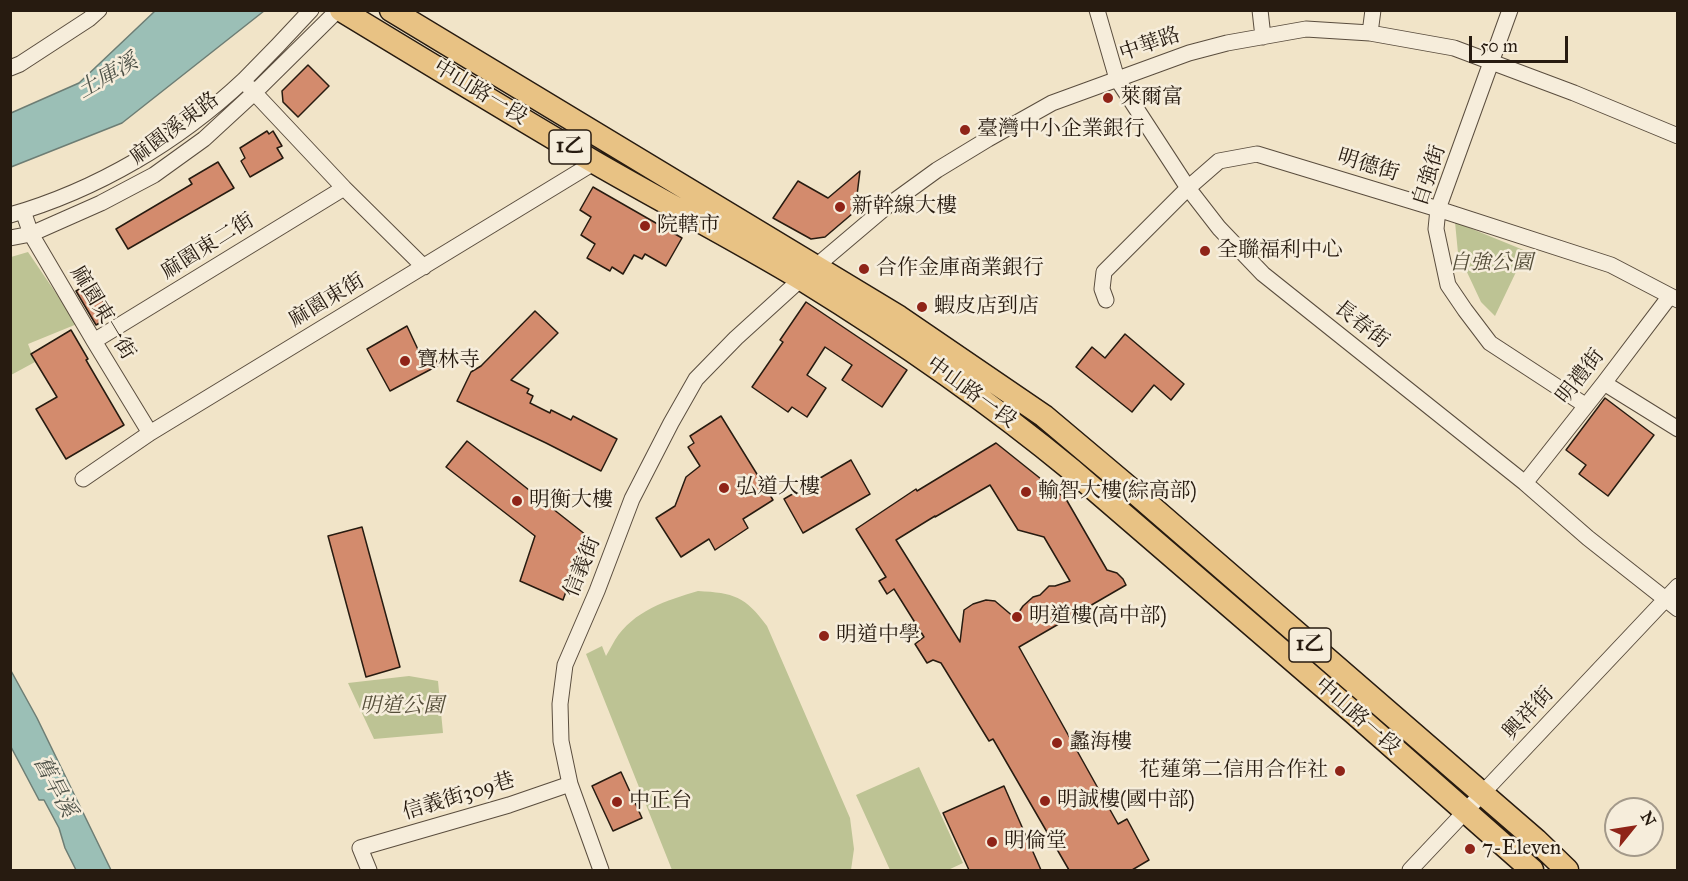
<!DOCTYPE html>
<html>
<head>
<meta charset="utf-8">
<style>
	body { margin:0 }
	#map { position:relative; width:1688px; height:881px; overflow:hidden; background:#f1e4c8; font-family:"IM FELL Great Primer",serif }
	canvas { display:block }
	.frame { position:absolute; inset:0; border:12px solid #271b10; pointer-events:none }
	.north { position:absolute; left:1604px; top:797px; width:60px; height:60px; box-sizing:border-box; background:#f6eddb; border:2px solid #a3998a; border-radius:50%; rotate:60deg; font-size:16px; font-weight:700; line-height:24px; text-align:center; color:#271b10 }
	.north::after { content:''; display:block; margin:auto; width:21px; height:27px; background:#8f2418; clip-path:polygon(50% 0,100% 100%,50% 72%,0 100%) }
	.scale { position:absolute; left:1469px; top:36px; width:99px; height:27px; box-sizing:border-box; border:3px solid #271b10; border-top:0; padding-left:8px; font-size:18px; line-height:21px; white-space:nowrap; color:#271b10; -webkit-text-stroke:4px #f6eddb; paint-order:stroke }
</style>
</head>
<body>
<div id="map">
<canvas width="1688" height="881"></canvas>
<div class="frame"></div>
<div class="north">N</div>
<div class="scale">50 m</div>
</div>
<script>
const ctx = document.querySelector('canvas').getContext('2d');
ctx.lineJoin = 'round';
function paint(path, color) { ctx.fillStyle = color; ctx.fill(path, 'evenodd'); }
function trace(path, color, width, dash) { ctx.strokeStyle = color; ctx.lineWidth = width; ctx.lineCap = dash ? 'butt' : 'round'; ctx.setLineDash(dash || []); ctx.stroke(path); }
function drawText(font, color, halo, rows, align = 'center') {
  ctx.font = font + ' "IM FELL Great Primer","Noto Serif TC",serif'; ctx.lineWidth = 5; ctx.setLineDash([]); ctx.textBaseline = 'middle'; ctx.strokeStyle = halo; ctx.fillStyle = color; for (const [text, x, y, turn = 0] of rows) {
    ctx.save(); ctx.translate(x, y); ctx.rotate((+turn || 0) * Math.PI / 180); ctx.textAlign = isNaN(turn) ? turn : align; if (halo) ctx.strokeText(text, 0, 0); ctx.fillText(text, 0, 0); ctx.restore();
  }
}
paint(new Path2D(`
	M1455,222L1526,251L1495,316L1481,302L1458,253Z
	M28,252L77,324L28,344L35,362L11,375V257Z
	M698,591C734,593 745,596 767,626L850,818L854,849L851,870H672L586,654L602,646L606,656C609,651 612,645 615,640C633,611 667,600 698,591Z
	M409,676L438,681L443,733L374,739L348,683Z
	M919,767L963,863L948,870H890L856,795Z`), '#bdc394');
const water = new Path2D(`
	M155,11H264L122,123L11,167V113L79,83Z
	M10,669L37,718L111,870H76L65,848L59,828L44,800H39L11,747Z`);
paint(water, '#9bbfb6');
trace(water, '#6d7d74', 1.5);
const building = new Path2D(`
	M308,65L329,86L298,117L283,102L282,91Z
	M267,131L269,134L273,131L282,146L277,148L283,158L250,177L241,161L245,158L240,148Z
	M218,162L234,188L128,249L116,229L192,184L189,179Z
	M860,171L856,203L859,208L825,237L811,239L773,218L798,181L828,198Z
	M593,187L682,238L666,266L645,254L642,259L634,255L623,274L612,267L610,271L587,258L595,244L581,235L591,217L580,210Z
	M92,282L112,316L96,325L76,291Z
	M806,302L907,370L882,407L842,380L852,365L825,347L807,375L826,388L807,417L792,407L788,412L752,387L783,342L780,340Z
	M535,311L558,333L511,380L529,389L527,393L533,396L530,403L550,413L551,410L571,420L573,416L617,439L601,471L546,443L457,401L471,372L481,366Z
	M407,326L421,356L431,353L439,365L390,391L367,349Z
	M71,330L88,359L86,360L124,425L66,459L36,409L57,397L31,354Z
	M1125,334L1184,384L1171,400L1154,385L1132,412L1076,367L1092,347L1105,358Z
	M1605,398L1654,435L1608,496L1579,474L1586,465L1566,450Z
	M721,416L773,500L743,519L748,528L715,550L709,539L681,557L656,518L675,506L686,477L700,466L688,447L694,443L690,436Z
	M467,441L586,535L563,600L520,581L535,536L446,467Z
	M996,443L1066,499L1107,570L1117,573L1123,579L1126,585L1019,647L1118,824L1127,819L1149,860L1132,870H1069L993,739L989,741L941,663L933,660L927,663L915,644L924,637L894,589L887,594L879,581L886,577L856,529L916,489L917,491ZM990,485L1018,530L1044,537L1070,581L1055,586H1049L1040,595L1033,597L1023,606L1015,618L995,601L986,600L973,604L964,610L960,642L896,540L935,516V517Z
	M851,460L870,494L803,533L784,499Z
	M362,527L400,667L366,677L328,536Z
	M621,772L642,818L613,831L592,786Z
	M1004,786L1041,870H969L943,813Z`);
paint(building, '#d38b6d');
trace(building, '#271b10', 1.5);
const minor = new Path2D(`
	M1097,10L1117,79L1188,188L1219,228L1263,274L1525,483L1588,538L1678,609
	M1260,10L1263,37
	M1510,10L1438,209L1436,229L1448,285L1465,310L1490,343L1585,405
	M1370,33L1373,10
	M10,68L20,64L89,19L99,10
	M249,87L344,188L424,267
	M23,211L31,234L94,341L150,433
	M10,215C97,190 178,142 244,80C267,57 289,34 311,10
	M10,238L31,234L101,203L154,175L204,139L254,93L338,10
	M1106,300L1102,289L1104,272L1188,188L1219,161L1257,154L1438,209L1611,265L1678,300
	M94,341L344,188
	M1604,383L1678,429
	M83,479L150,433L595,162
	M1525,483L1604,383L1670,296
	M369,870L360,848L509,805L570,784
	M601,870L570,784L561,741L560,704L565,665L597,591L632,499L671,423L696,379L736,338L801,279L886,207L937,170L988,139L1052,103L1189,53L1227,43L1306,29L1370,33L1454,48L1574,93L1678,136
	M1410,870L1678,586`);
const primary = new Path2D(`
	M341,10C425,61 509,112 594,162C663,202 735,239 803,280C897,338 988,401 1073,471L1355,714L1532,870
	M391,10L899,317L1044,416L1139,496L1536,840L1567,870`);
trace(minor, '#5a4d3e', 17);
trace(primary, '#271b10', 25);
trace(minor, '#f6eddb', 15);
trace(primary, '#e8c284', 22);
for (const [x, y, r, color] of [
	[1108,98,6,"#8f2418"],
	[965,130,6,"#8f2418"],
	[840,207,6,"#8f2418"],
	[645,226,6,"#8f2418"],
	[1205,251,6,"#8f2418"],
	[864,269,6,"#8f2418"],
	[922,307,6,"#8f2418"],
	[405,361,6,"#8f2418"],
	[724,488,6,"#8f2418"],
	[1026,492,6,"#8f2418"],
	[517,501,6,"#8f2418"],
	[1017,617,6,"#8f2418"],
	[824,636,6,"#8f2418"],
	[1057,743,6,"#8f2418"],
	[1340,771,6,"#8f2418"],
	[1045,801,6,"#8f2418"],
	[617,802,6,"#8f2418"],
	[992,842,6,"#8f2418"],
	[1470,849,6,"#8f2418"]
]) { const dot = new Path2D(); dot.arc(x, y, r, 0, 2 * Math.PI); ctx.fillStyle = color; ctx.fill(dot); trace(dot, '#f6eddb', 2); }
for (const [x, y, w] of [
	[570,147,42],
	[1310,645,42]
]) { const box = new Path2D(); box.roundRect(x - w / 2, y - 17, w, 34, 4.5); ctx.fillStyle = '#f6eddb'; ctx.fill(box); trace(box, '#271b10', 1.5); }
drawText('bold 20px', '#271b10', null, [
	["1乙",570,147],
	["1乙",1310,645]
]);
drawText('21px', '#271b10', '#f6eddb', [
	["中華路",1150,45,-19],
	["中山路一段",480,93,31],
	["麻園溪東路",175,129,-37],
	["明德街",1368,166,17],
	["自強街",1430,176,-72],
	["麻園東二街",208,247,-32],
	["麻園東街",327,301,-31],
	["麻園東一街",102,313,59],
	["長春街",1361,325,38],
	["明禮街",1581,377,-52],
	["中山路一段",971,393,36],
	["信義街",583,567,-68],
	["興祥街",1529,714,-47],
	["中山路一段",1357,717,41],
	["信義街309巷",459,797,-17]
]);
drawText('21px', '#271b10', '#f6eddb', [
	["萊爾富",1120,98],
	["臺灣中小企業銀行",977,130],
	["新幹線大樓",852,207],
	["院轄市",657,226],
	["全聯福利中心",1217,251],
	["合作金庫商業銀行",876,269],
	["蝦皮店到店",934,307],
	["寶林寺",417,361],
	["弘道大樓",736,488],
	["輸智大樓(綜高部)",1038,492],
	["明衡大樓",529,501],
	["明道樓(高中部)",1029,617],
	["明道中學",836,636],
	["蠡海樓",1069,743],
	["花蓮第二信用合作社",1328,771,"right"],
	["明誠樓(國中部)",1057,801],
	["中正台",629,802],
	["明倫堂",1004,842],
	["7-Eleven",1482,849]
], 'left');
drawText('italic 21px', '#544d38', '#f6eddb', [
	["自強公園",1491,264],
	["明道公園",402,707]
]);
drawText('italic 22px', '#50544a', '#f6eddb', [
	["土庫溪",108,77,-30],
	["舊旱溪",54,787,62]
]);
</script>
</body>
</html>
